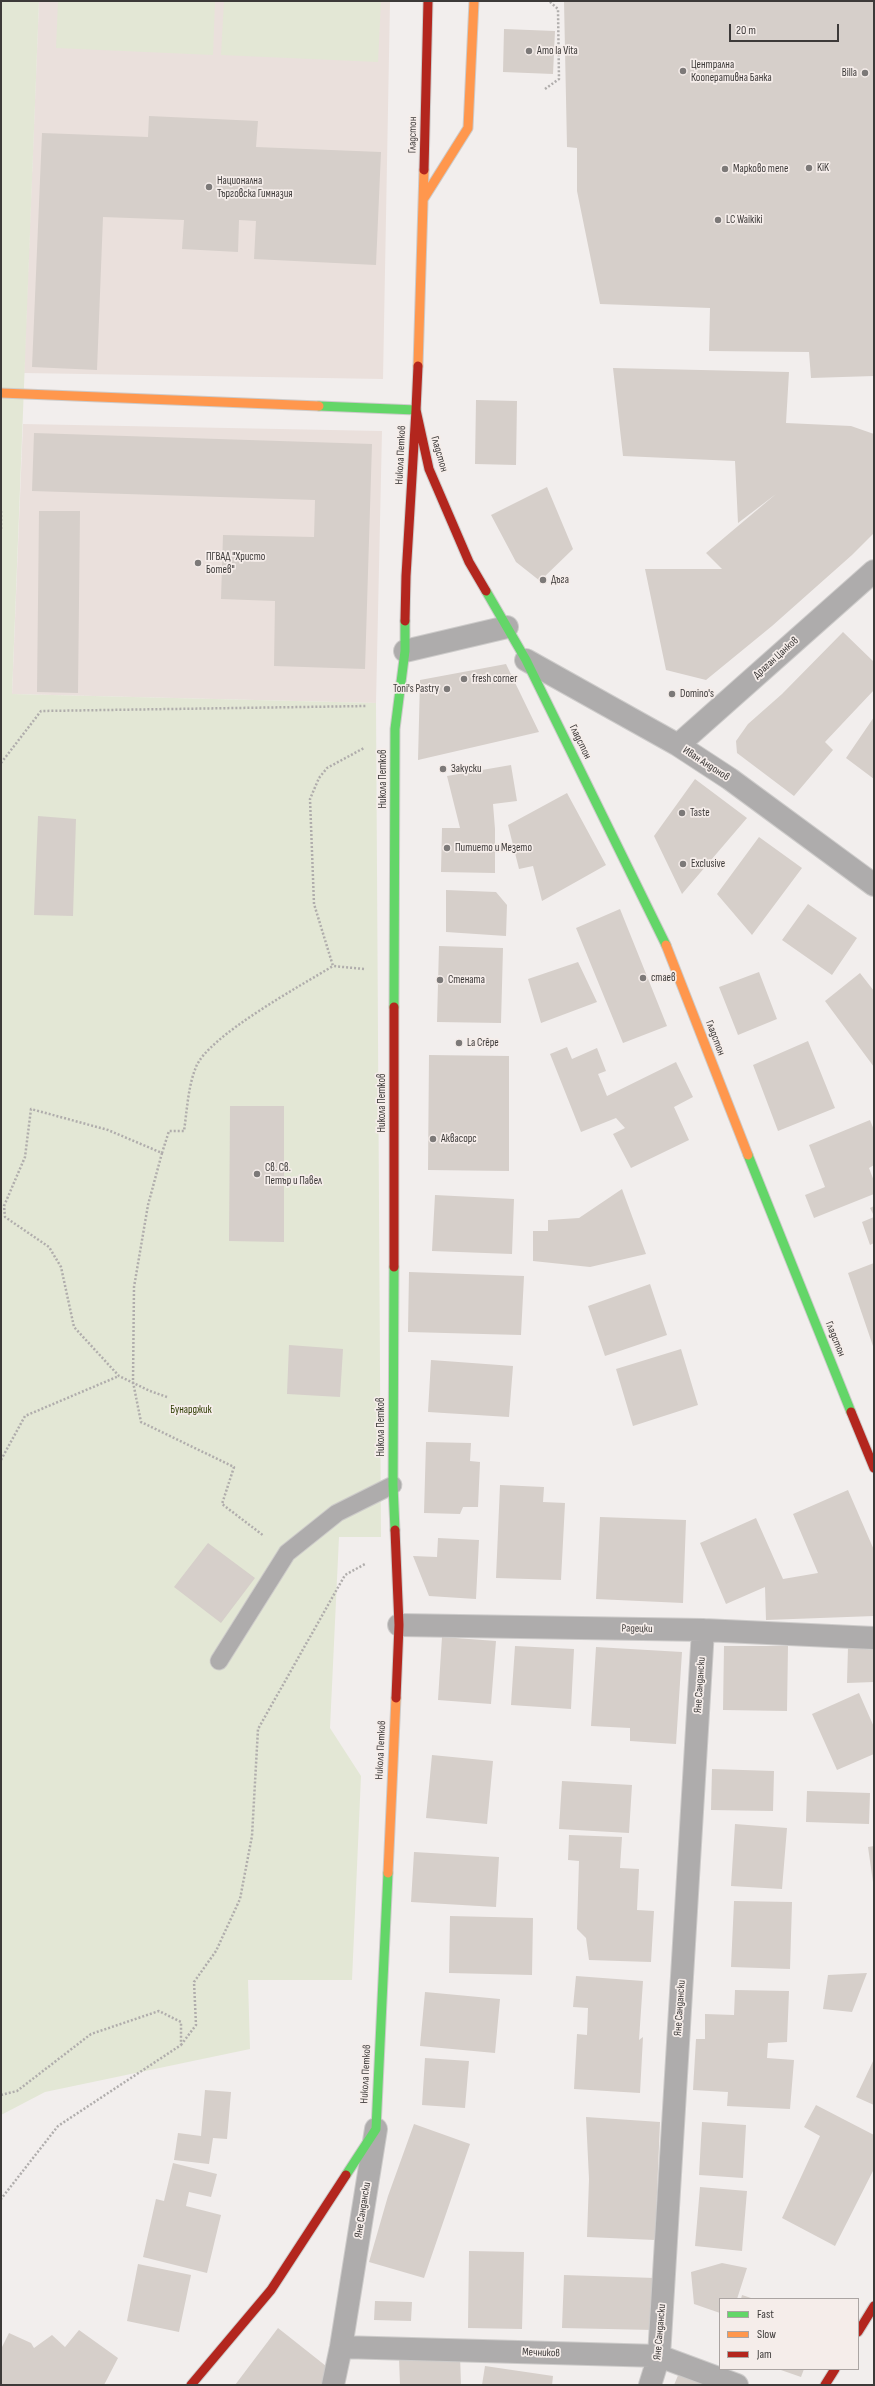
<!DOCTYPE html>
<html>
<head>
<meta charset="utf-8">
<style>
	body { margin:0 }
	#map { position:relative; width:875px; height:2386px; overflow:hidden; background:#f2eeed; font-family:"Sofia Sans Condensed",sans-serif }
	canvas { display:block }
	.frame { position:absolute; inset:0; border:2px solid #3d3a39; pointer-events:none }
	.legend { position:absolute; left:719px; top:2298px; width:140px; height:72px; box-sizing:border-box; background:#f5edea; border:1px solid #aba5a3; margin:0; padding:5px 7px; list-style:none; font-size:12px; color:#3d3a39 }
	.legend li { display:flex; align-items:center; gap:8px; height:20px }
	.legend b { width:20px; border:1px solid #aba5a3 }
	.scale { position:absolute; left:729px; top:24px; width:110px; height:18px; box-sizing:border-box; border:2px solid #3d3a39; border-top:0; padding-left:5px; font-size:12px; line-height:14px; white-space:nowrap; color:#3d3a39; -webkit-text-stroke:3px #f5edea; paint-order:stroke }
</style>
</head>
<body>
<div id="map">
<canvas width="875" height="2386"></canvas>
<div class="frame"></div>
<ul class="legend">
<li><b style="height:5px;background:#63d668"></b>Fast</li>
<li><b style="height:5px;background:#ff974d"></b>Slow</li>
<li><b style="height:5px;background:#b3261e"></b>Jam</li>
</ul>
<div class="scale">20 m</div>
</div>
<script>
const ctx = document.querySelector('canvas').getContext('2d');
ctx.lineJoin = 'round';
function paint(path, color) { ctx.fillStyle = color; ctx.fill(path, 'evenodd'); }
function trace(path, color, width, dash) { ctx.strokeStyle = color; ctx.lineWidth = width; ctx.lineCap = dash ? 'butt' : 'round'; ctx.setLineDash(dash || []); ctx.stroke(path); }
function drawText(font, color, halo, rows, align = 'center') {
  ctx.font = font + ' "Sofia Sans Condensed",sans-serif'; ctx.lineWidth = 3.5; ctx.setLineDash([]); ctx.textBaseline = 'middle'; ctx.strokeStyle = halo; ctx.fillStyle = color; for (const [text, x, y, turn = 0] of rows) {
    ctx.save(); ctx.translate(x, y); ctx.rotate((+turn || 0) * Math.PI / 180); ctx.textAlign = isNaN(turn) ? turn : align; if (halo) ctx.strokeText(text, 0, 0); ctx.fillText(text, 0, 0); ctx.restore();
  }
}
paint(new Path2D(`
	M39,1H390L383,379L24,373Z
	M23,424L382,431L376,703L12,694Z`), '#eae0dc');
paint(new Path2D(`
	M1,1H39L12,694L376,703L381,1537H339L330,1728L361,1776L352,1980H248L250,2049L45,2092L1,2115Z
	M58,1H215L213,55L56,48Z
	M224,1H381L378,62L221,55Z`), '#e3e7d5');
paint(new Path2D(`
	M564,1H874V376L811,378L809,352L709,351L710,308L600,304L577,191V148L567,147Z
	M504,29L555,31L553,74L503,72Z
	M149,116L258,121L256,147L381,152L376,265L254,259L256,221L239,220L238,252L182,249L184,220L103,217L97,370L32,367L42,133L148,137Z
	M613,368L789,372L786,423L851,426L874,434V533L852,555L772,626L706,680L666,670L645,569H722L706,553L776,494L738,523L735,461L623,456Z
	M476,400L517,401L516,465L475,464Z
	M34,433L372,444L365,669L274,666L275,601L221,599L223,535L314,537L315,500L32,491Z
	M547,487L573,549L540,581L516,562L491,515Z
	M39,511H80L78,693L37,692Z
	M843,632L874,662V690L825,742L833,750L794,796L737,753L736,741L748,724L782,694Z
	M506,664L539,732L418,760L420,680Z
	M874,717V779L846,758Z
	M511,765L517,801L493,804L495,829V873L441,872L442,828H460L447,776Z
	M695,779L747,818L682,894L654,836Z
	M567,793L606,865L542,901L533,866L519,869L508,825Z
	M38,816L76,819L73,916L34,915Z
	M759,837L802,868L752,935L717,894Z
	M446,890L496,892L507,905L506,936L446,932Z
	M808,904L857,938L832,975L782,940Z
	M620,909L667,1026L623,1043L576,928Z
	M439,946L503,948L501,1023L437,1022Z
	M578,962L597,1002L541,1023L528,979Z
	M759,972L777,1019L738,1035L719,987Z
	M860,973L874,991V1067L825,1001Z
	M808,1041L835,1108L778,1131L753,1065Z
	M567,1047L572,1059L597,1048L606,1071L598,1074L607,1096L676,1062L693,1097L674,1107L689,1140L631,1168L613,1134L625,1128L616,1118L581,1132L550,1054Z
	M429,1055L509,1056V1171L428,1170Z
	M230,1106H284V1242L229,1241Z
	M870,1120L874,1130V1165L869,1168L874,1181V1194L814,1218L805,1195L825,1187L809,1145Z
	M622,1189L646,1254L590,1267L533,1261V1231H548V1220L579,1218Z
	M435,1195L514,1199L512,1254L432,1251Z
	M874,1206V1216L870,1208Z
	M874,1217V1243L870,1245L862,1222Z
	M874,1263V1349L848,1273Z
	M409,1272L524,1276L521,1335L408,1332Z
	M650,1284L667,1335L605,1356L588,1306Z
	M289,1345L343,1349L340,1397L287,1394Z
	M681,1349L698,1405L633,1426L616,1369Z
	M431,1360L513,1366L509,1417L428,1412Z
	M426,1442L471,1443L470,1461L480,1462L478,1507H463L460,1514L424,1513Z
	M500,1485L544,1487L543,1502L565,1503L561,1580L496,1578Z
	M848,1490L874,1550V1616L766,1620L765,1587L726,1604L700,1543L756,1518L783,1579L818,1573L793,1514Z
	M600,1517L686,1520L683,1603L596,1599Z
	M438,1538L479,1540L476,1599L429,1596L413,1556L437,1557Z
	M208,1543L255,1578L221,1623L174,1587Z
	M442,1637L496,1641L491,1704L438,1700Z
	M515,1646L574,1649L571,1709L511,1705Z
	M724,1646H788L787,1711L723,1710Z
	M596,1647L682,1652L676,1744L630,1741V1728L591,1726Z
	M848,1647L874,1650V1682L847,1683Z
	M859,1693L874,1727V1754L837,1770L812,1714Z
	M432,1755L493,1761L487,1824L426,1818Z
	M712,1769L774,1771L773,1811L711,1810Z
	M562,1781L632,1785L629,1833L559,1829Z
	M807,1791L870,1793L869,1824L806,1822Z
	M735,1824L787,1828L782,1889L731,1886Z
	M569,1835L622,1837L620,1868L639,1869L637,1910L654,1911L651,1962L589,1960L586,1938L577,1929L579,1861L568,1860Z
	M874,1846V1881L873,1882L868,1847Z
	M414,1852L499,1857L496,1907L411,1902Z
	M734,1901L792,1902L790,1969L731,1967Z
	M450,1916L533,1918L532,1975L449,1973Z
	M867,1973L852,2012L823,2009L828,1975Z
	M576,1976L643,1981L639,2040L643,2037L640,2093L574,2089L577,2034L587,2035L588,2008L573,2007Z
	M735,1990L789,1991L787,2042L768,2043L767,2058L794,2060L790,2109L727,2106L728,2092L693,2090L696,2039H705V2014L734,2015Z
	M425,1992L500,1999L495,2053L420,2046Z
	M425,2058L469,2061L465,2108L422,2105Z
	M874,2059V2105L856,2097Z
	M205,2090L231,2092L227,2139L213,2138L209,2164L174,2160L178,2133L201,2136Z
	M816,2105L874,2135V2169L835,2246L782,2218L820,2136L804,2127Z
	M586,2117L660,2122L655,2240L587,2237L589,2179Z
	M702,2122L746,2125L743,2178L699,2175Z
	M414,2124L470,2144L424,2278L369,2262L388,2196Z
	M173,2163L217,2174L211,2197L189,2192L186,2206L221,2215L207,2273L143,2257L156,2199L164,2201Z
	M700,2187L747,2191L742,2251L695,2246Z
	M469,2251L524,2252L522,2329L468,2328Z
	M722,2263L747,2268L737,2299H720V2313L694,2304L691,2272Z
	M138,2264L191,2275L179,2332L127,2321Z
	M564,2275L655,2278L654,2330L562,2328Z
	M742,2295L754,2299H741Z
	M375,2301L412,2302L411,2321L374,2320Z
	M278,2328L331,2370L324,2385H235Z
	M79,2330L118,2358L104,2385H1V2349L9,2333L31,2343L34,2348L52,2335L65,2347Z
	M460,2355L461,2385H400L399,2358Z
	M485,2366L553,2376L552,2385H482Z
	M778,2369H804L801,2377Z
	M679,2373L707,2385H674Z`), '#d6cfca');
const lane = new Path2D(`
	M219,1661L287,1553L337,1513L393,1485`);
const street = new Path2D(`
	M405,651L507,627
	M526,660L678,745L730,779L874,885
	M678,745L874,571
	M399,1625L703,1630L874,1638
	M341,2347L659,2356L737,2385
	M333,2385L341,2347L376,2129
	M650,2385L659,2356L703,1630`);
const fast = new Path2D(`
	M319,406L416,410
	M486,591L526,660L666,945
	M394,1007L395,729L405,651V621
	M748,1155L851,1412
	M394,1267L393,1485L395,1530
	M346,2175L376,2129L388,1873`);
const slow = new Path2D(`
	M424,198L468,128L474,1
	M418,366L424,170
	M1,393L319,406
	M666,945L748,1155
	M388,1873L396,1698`);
const jam = new Path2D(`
	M424,170L428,1
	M418,366L416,410L429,469L469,562L486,591
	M405,621L406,576L416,410
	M394,1267V1007
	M851,1412L874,1468
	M395,1530L399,1625L396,1698
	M858,2332L874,2306
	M191,2385L271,2290L346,2175
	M825,2385L835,2369`);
trace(lane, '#cdcbca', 19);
trace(street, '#cdcbca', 24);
trace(fast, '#cdcbca', 11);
trace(slow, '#cdcbca', 11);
trace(jam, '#cdcbca', 11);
trace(new Path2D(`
	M545,89L559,79L558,9L549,1
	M1,511V530
	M1,763L41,711L367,706
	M364,969L333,966L314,904L310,799L319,778L327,768L364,748
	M162,1153L148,1205L134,1287L133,1382L141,1422L234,1467L222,1504L264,1536
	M167,1397L150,1391L119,1376L74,1327L61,1267L49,1247L5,1217L4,1206L25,1157L31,1109L108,1130L162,1153L169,1131H184C187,1111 188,1086 196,1067C208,1036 302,985 333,966
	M1,1460L25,1416L119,1376
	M181,2045L196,2025L194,1982L216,1951L240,1899L252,1836L258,1729L345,1575L365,1564
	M1,2095L17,2091L91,2034L159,2011L181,2022V2045L58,2126L1,2199`), '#b0adac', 2.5, [2, 2]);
trace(lane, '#aeacac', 17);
trace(street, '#aeacac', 22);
trace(fast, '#63d668', 9);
trace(slow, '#ff974d', 9);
trace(jam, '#b3261e', 9);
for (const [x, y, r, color] of [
	[529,51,4,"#7c7978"],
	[683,71,4,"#7c7978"],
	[865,73,4,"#7c7978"],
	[809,168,4,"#7c7978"],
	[725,169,4,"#7c7978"],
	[209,187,4,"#7c7978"],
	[718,220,4,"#7c7978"],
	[198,563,4,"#7c7978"],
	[543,580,4,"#7c7978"],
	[464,679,4,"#7c7978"],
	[447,689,4,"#7c7978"],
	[672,694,4,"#7c7978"],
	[443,769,4,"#7c7978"],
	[682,813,4,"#7c7978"],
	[447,848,4,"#7c7978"],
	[683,864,4,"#7c7978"],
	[643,978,4,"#7c7978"],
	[440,980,4,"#7c7978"],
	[459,1043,4,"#7c7978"],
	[433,1139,4,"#7c7978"],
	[257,1174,4,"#7c7978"]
]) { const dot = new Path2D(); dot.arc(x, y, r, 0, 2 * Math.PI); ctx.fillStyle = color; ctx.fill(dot); trace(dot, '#f5edea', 1.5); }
drawText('11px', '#3d3a39', '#f5edea', [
	["Amo la Vita",537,51],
	["Централна",691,65],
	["Кооперативна Банка",691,78],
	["Billa",857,73,"right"],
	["KiK",817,168],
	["Марково тепе",733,169],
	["Национална",217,181],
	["Търговска Гимназия",217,194],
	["LC Waikiki",726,220],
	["ПГВАД \"Христо",206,557],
	["Ботев\"",206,570],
	["Дъга",551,580],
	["fresh corner",472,679],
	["Toni's Pastry",439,689,"right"],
	["Domino's",680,694],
	["Закуски",451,769],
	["Taste",690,813],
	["Питието и Мезето",455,848],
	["Exclusive",691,864],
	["стаев",651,978],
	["Стената",448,980],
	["La Crêpe",467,1043],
	["Аквасорс",441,1139],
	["Св. Св.",265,1168],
	["Петър и Павел",265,1181]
], 'left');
drawText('11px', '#3d3a39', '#f5edea', [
	["Гладстон",413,135,-89],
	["Гладстон",439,454,74],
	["Никола Петков",401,455,-87],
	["Драган Цанков",776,658,-42],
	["Гладстон",580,742,64],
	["Иван Андонов",706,764,33],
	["Никола Петков",383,779,-90],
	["Гладстон",715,1038,69],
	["Никола Петков",382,1103,-90],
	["Гладстон",835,1339,68],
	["Никола Петков",381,1427,-90],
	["Радецки",637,1629,1],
	["Яне Сандански",700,1685,-86],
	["Никола Петков",381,1750,-87],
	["Яне Сандански",680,2008,-86],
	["Никола Петков",366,2074,-87],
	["Яне Сандански",363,2210,-81],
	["Яне Сандански",660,2332,-85],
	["Мечников",541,2353,2]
]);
drawText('11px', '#344108', '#f5edea', [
	["Бунарджик",191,1410]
]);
</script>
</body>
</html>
